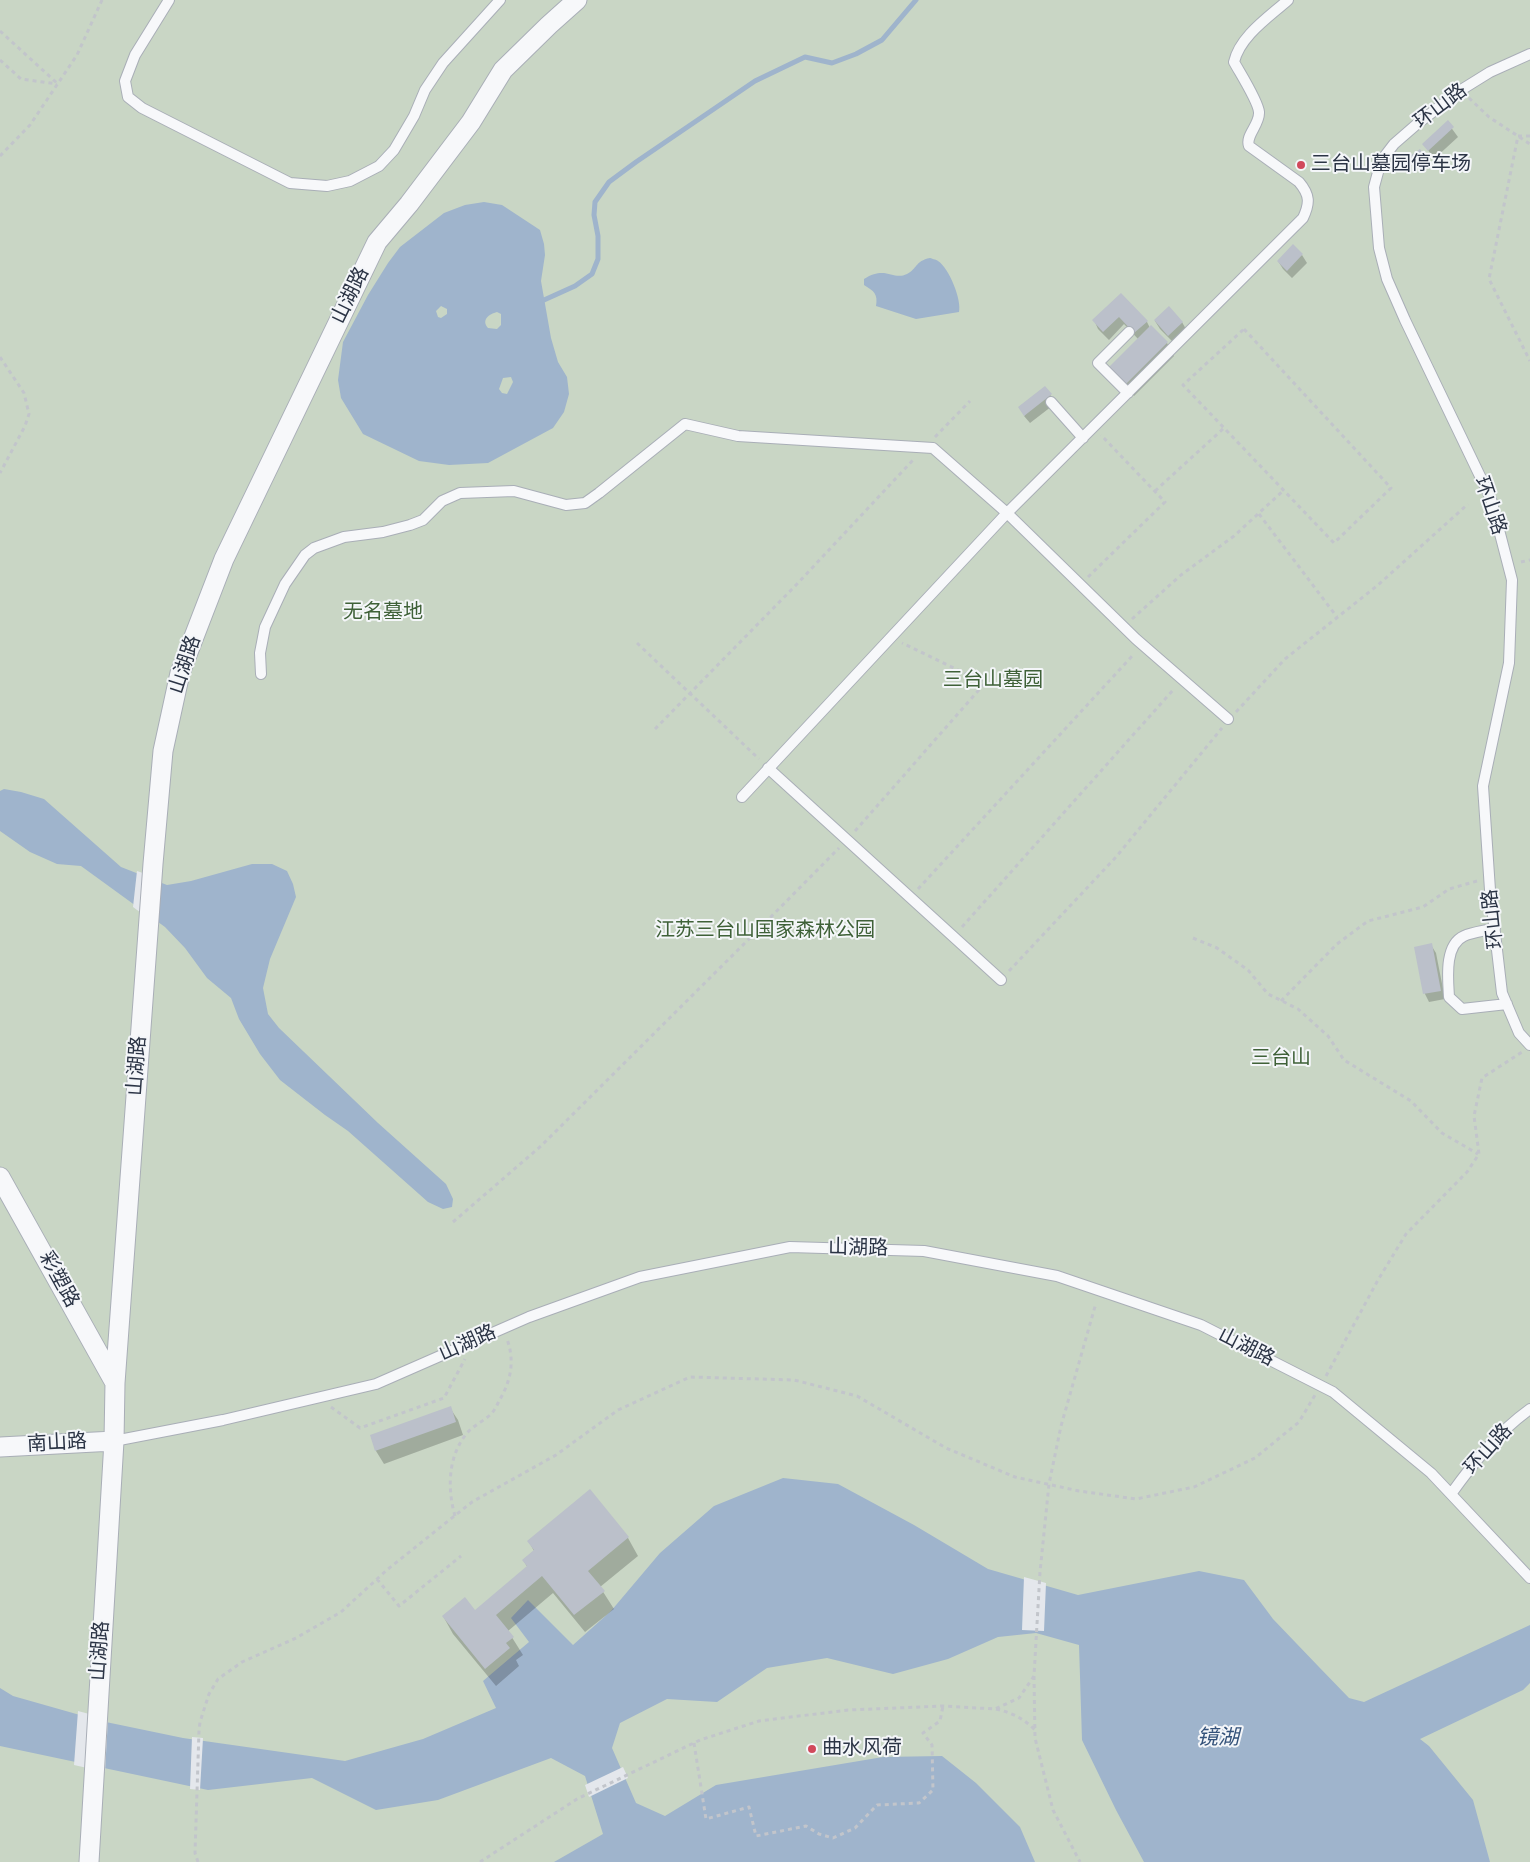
<!DOCTYPE html>
<html>
<head>
<meta charset="utf-8">
<style>
	body { margin:0 }
	canvas { display:block; background:#e4e7ec }
</style>
</head>
<body>
<canvas width="1530" height="1862"></canvas>
<script>
const ctx = document.querySelector('canvas').getContext('2d');
ctx.lineJoin = 'round';
function paint(path, color) { ctx.fillStyle = color; ctx.fill(path, 'evenodd'); }
function trace(path, color, width, dash) { ctx.strokeStyle = color; ctx.lineWidth = width; ctx.lineCap = dash ? 'butt' : 'round'; ctx.setLineDash(dash || []); ctx.stroke(path); }
function drawText(font, color, halo, rows, align = 'center') {
  ctx.font = font + ' Jost,"Noto Sans SC",sans-serif'; ctx.lineWidth = 4; ctx.setLineDash([]); ctx.textBaseline = 'middle'; ctx.strokeStyle = halo; ctx.fillStyle = color; for (const [text, x, y, turn = 0] of rows) {
    ctx.save(); ctx.translate(x, y); ctx.rotate((+turn || 0) * Math.PI / 180); ctx.textAlign = isNaN(turn) ? turn : align; if (halo) ctx.strokeText(text, 0, 0); ctx.fillText(text, 0, 0); ctx.restore();
  }
}
paint(new Path2D(`
	M0,0H1530V1862H0Z`), '#c9d6c5');
paint(new Path2D(`
	M484,202L502,205L540,230L544,244L545,255L541,281L551,338L558,362L567,377L569,394L564,412L553,428L488,463L449,465L419,461L363,434L341,398L338,380L343,342L368,295L388,263L400,247L444,213L465,205ZM441,306L447,309V314L441,318L438,317L436,311ZM497,312L501,314V325L497,329L488,328C481,320 489,314 497,312ZM511,377L513,382L507,394L502,393L499,389L503,378Z
	M930,258C930,258 937,260 938,261C949,268 962,300 959,312L916,319L876,306C878,294 874,291 864,285V279C886,265 893,281 907,274C917,269 915,261 930,258Z
	M4,789L21,792L44,799L121,867L167,885L191,881L252,864H272L287,871L293,884L296,897L270,959L263,988L268,1014L279,1028L378,1123L446,1184L453,1199L452,1207L443,1209L428,1202L348,1131L325,1115L280,1080L260,1054L239,1019L231,998L207,978L185,948L165,927L81,866L57,864L30,852L0,831V791Z
	M783,1478L838,1484L914,1525L988,1569L1078,1595L1199,1571L1244,1580L1273,1619L1319,1667L1349,1698L1364,1702L1530,1625V1683L1523,1690L1420,1739L1429,1746L1473,1800L1490,1862H1144L1116,1810L1082,1740L1079,1645L1036,1633L998,1637L948,1659L893,1674L827,1658L767,1668L717,1702L667,1699L620,1723L612,1748L636,1803L665,1816L716,1785L883,1757L942,1756L976,1783L1020,1827L1035,1862H554L603,1834L585,1776L551,1758L438,1800L376,1810L312,1778L208,1790L0,1746V1688L13,1696L101,1721L183,1738L345,1761L423,1739L496,1708L483,1681L529,1642L511,1618L528,1600L573,1645L611,1611L660,1553L714,1506Z`), '#9fb4cc');
paint(new Path2D(`
	M137,871L160,879L156,924L133,907Z
	M1024,1577L1046,1583L1044,1631L1022,1630Z
	M78,1711L108,1719L105,1772L74,1765Z
	M192,1737L203,1738L200,1790L190,1789Z
	M623,1767L628,1778L589,1797L585,1785Z`), '#e4e7ec');
paint(new Path2D(`
	M1447,122L1458,137L1434,159L1424,144Z
	M1424,156L1426,160L1418,166L1412,157Z
	M1302,255L1307,263L1292,278L1283,269L1278,261Z
	M1121,294L1147,322L1150,328L1151,327L1167,343L1174,356L1134,396L1118,380L1139,340L1124,324L1109,340L1098,329L1094,320Z
	M1155,321L1182,322L1187,331L1174,343L1160,329Z
	M1045,388L1056,403L1030,423L1024,416Z
	M1431,945L1436,953L1445,999L1429,1002L1425,994L1416,948Z
	M450,1408L458,1420L463,1435L384,1464L376,1451L371,1436Z
	M590,1491L628,1538L638,1556L600,1587L614,1609L585,1632L553,1593L508,1631L523,1655L516,1660L519,1666L496,1686L453,1634L443,1616L475,1611L528,1568L523,1560L534,1551L529,1542Z`), '#0003');
trace(new Path2D(`
	M544,300L575,286L592,274L598,259V236L594,215L595,202L609,182L636,162L755,81L805,57L832,63L856,54L882,40L916,0`), '#9fb4cc', 5);
paint(new Path2D(`
	M1448,120L1454,127L1428,151L1422,144Z
	M1420,149L1425,156L1415,163L1410,156Z
	M1293,244L1303,254L1287,271L1277,261Z
	M1121,293L1148,321L1134,333L1119,317L1103,332L1092,320Z
	M1169,306L1183,322L1168,336L1154,320Z
	M1151,325L1168,342L1126,384L1109,367Z
	M1045,386L1052,394L1024,416L1018,407Z
	M1432,943L1441,991L1423,994L1414,947Z
	M451,1406L456,1422L375,1451L370,1435Z
	M590,1489L629,1537L588,1571L605,1591L574,1615L542,1576L496,1615L514,1637L506,1643L510,1648L485,1669L442,1616L465,1597L475,1610L527,1566L522,1560L534,1550L527,1541Z`), '#bbc0ca');
const service = new Path2D(`
	M169,0L135,55L125,81L128,97L142,108L290,183L327,186L350,181L379,166L394,150L414,116L425,90L443,63L500,0
	M1530,54L1490,72L1461,90L1417,124L1394,144L1381,161L1374,187L1379,248L1387,279L1405,320L1491,499L1512,580L1509,663L1483,786L1490,890L1502,993L1519,1033L1530,1045
	M1128,393L1098,363L1129,332
	M1051,402L1083,438
	M261,674L260,653L265,627L285,584L305,555L314,548L344,537L383,532L410,525L423,520L442,501L460,493L514,491L566,505L585,503L599,493L685,424L738,436L933,448L1007,513L1136,639L1228,719
	M768,768L1001,980
	M742,797L1007,513L1303,218C1310,203 1310,195 1299,182L1249,146C1245,135 1260,125 1259,112C1258,101 1240,73 1234,62C1240,36 1269,17 1288,0
	M1495,928C1485,931 1473,932 1464,936C1444,945 1448,979 1449,997L1462,1009L1507,1004
	M114,1441L223,1420L376,1384L529,1317L640,1277L790,1247L924,1251L1057,1276L1201,1325L1333,1392L1431,1473L1530,1578
	M1451,1494C1474,1462 1498,1432 1530,1409`);
const minor = new Path2D(`
	M0,1177L115,1383
	M0,1447L114,1441
	M89,1862L114,1441L115,1383L153,864L163,751L180,673L224,559L377,242L409,204L471,122L503,70L549,25L577,0`);
trace(service, '#a9aeb7', 12);
trace(minor, '#a9aeb7', 21);
trace(new Path2D(`
	M0,31L58,84
	M0,60L21,79L57,84
	M1469,98L1489,117L1530,144
	M1530,136H1518L1489,279L1530,361
	M0,156L30,125L77,55L102,0
	M1244,329L1391,488L1334,543L1183,385Z
	M0,357L24,393L29,414L25,426L0,473
	M935,437L970,401
	M1155,491L1224,428
	M1259,514L1337,617
	M1521,562L1530,560
	M1088,577L1165,502L1101,435
	M1132,619L1181,575L1234,536L1284,490
	M637,643L759,759
	M1236,712L1285,659L1378,585L1468,504
	M655,729L798,583L914,459
	M855,831L985,683L902,643
	M918,889L1134,654
	M962,927L1174,689
	M1193,938L1217,948L1248,970L1268,994L1298,1009L1328,1036L1344,1060L1411,1101L1442,1133L1478,1154
	M1009,971L1116,857L1222,728
	M1281,1001L1337,944L1368,921L1423,907L1449,889L1477,881
	M453,1222L541,1146L755,933L839,848
	M1326,1376L1378,1280L1406,1234L1467,1172L1479,1154L1474,1116L1482,1078L1522,1052
	M331,1407L360,1428L444,1398L465,1359
	M455,1516C447,1488 448,1456 467,1433C474,1425 484,1421 491,1414C495,1410 497,1405 499,1401C511,1381 515,1361 507,1339
	M377,1579L399,1606L461,1556
	M1034,1676L1035,1738L1053,1810L1080,1862
	M996,1709C1012,1713 1023,1718 1035,1730
	M694,1743L706,1819L749,1807L756,1836L806,1826L819,1834L833,1838L855,1828L877,1805L919,1803L933,1790L932,1745L923,1733L940,1721L943,1706
	M198,1862L195,1853L199,1731L200,1722L209,1694L218,1679L242,1662L296,1638L341,1612L388,1569L472,1502L556,1455L618,1410L690,1377L794,1380L857,1396L946,1448L1015,1477L1079,1491L1136,1499L1194,1487L1255,1458L1299,1422L1315,1395
	M480,1862L577,1799L700,1740L759,1721L848,1710L943,1706L995,1709L1019,1698L1034,1676L1040,1572L1049,1484L1061,1426L1096,1303`), '#c2c5cb', 3, [4, 4]);
trace(service, '#f7f8fa', 10);
trace(minor, '#f7f8fa', 19);
for (const [x, y, r, color] of [
	[1301,165,5,"#d1495b"],
	[812,1749,5,"#d1495b"]
]) { const dot = new Path2D(); dot.arc(x, y, r, 0, 2 * Math.PI); ctx.fillStyle = color; ctx.fill(dot); trace(dot, '#f4f6f9', 2); }
drawText('20px', '#2b3445', '#f4f6f9', [
	["环山路",1441,107,-37],
	["山湖路",351,296,-64],
	["环山路",1489,506,71],
	["山湖路",186,665,-72],
	["环山路",1494,919,-96],
	["山湖路",138,1066,-86],
	["山湖路",858,1249,1],
	["彩塑路",58,1280,61],
	["山湖路",468,1344,-24],
	["山湖路",1246,1348,27],
	["南山路",57,1444,-3],
	["环山路",1489,1450,-48],
	["山湖路",101,1651,-86]
]);
drawText('20px', '#2b3445', '#f4f6f9', [
	["三台山墓园停车场",1311,165],
	["曲水风荷",822,1749]
], 'left');
drawText('20px', '#3f6138', '#f4f6f9', [
	["无名墓地",383,613],
	["三台山墓园",993,681],
	["江苏三台山国家森林公园",765,931],
	["三台山",1281,1059]
]);
drawText('italic 21px', '#34527a', '#f4f6f9', [
	["镜湖",1218,1739]
]);
</script>
</body>
</html>
